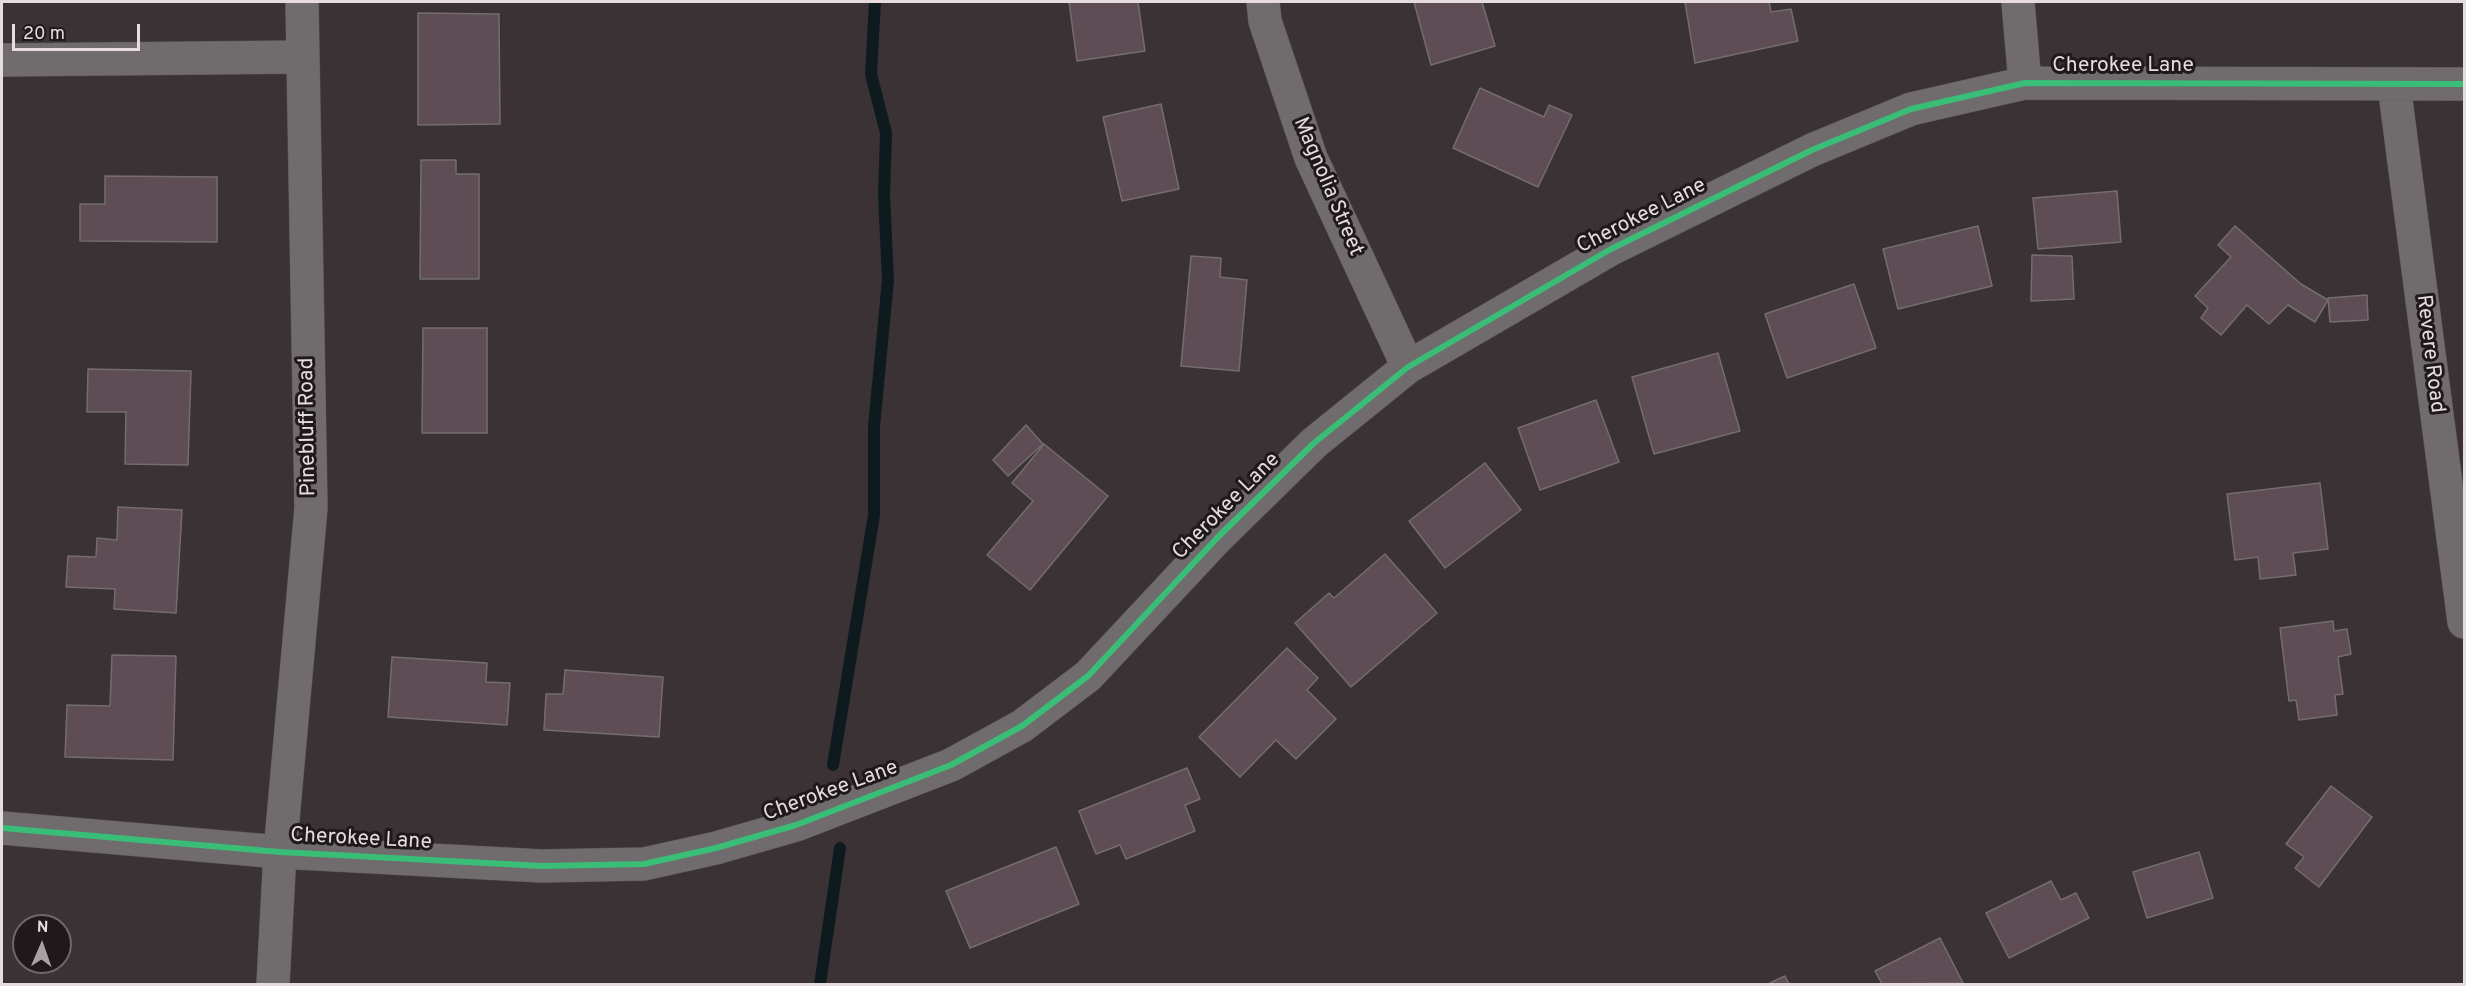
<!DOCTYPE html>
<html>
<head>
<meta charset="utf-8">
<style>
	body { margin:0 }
	#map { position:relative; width:2466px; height:986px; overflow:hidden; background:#3a3235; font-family:Overpass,sans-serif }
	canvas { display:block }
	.frame { position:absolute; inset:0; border:3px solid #e6dcdf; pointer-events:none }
	.north { position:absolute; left:12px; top:914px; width:60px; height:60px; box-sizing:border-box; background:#1f191b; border:2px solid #6f6769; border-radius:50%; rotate:2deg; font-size:16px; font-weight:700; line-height:24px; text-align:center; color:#e6dcdf }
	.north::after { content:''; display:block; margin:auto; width:21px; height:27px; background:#aaa0a4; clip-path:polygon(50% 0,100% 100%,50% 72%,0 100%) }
	.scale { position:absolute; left:12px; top:24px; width:128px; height:27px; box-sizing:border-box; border:3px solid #e6dcdf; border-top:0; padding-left:8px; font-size:18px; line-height:21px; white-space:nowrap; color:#e6dcdf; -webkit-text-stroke:4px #1f191b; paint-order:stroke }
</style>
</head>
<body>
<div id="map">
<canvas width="2466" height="986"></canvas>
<div class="frame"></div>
<div class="north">N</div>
<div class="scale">20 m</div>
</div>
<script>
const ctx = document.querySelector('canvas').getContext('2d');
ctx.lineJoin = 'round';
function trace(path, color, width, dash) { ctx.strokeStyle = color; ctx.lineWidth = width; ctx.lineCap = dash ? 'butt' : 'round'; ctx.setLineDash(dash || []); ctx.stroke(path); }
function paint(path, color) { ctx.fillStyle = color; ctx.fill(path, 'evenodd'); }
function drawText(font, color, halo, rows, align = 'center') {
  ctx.font = font + ' Overpass,sans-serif'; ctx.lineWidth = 6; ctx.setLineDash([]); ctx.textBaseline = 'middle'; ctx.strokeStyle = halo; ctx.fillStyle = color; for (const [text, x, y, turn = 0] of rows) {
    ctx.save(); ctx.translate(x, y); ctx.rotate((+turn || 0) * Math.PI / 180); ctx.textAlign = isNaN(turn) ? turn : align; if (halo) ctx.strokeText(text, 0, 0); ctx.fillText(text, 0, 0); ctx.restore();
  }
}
trace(new Path2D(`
	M833,765L874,515V426L888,280L884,195L886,133L871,74L875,2
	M820,984L840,848`), '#0e1b1e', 12);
const building = new Path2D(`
	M1069,2H1138L1145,51L1077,61Z
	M1414,2H1482L1495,46L1431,65Z
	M1685,2H1769L1771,12L1791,9L1798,41L1695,63Z
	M418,13L499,14L500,124L418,125Z
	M1480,88L1544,117L1549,105L1572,115L1538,187L1453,148Z
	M1161,104L1179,189L1122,201L1103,117Z
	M421,160H456V174H479V279H420Z
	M105,176L217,177V242L80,241V204H105Z
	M2117,191L2121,242L2038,249L2033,198Z
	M1978,226L1992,286L1898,309L1883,249Z
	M2235,226L2301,284L2328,300L2315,322L2288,305L2269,324L2247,305L2221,335L2201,318L2208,308L2195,296L2231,257L2218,245Z
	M2032,255L2072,256L2074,299L2031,301Z
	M1191,256L1221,258L1220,277L1247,280L1239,371L1181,366Z
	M1854,284L1876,348L1787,378L1765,314Z
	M2367,295L2368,320L2330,322L2328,298Z
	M423,328H487V433H422Z
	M1718,353L1740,431L1654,454L1632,377Z
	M88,369L191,371L188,465L125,464L126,412H87Z
	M1596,400L1619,462L1540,490L1518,428Z
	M1026,425L1043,444L1008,476L993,460Z
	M1044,444L1108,496L1030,590L987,555L1033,501L1012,483Z
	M1485,463L1521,510L1445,568L1409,521Z
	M2320,483L2328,549L2293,553L2296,575L2260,579L2258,557L2235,560L2227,494Z
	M118,507L182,510L176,613L114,609L115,589L66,587L68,556L96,557L97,538L117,540Z
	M1385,554L1437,613L1351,687L1295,623L1329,593L1334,598Z
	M2333,621L2334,631L2347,629L2351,654L2338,657L2343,694L2335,695L2337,715L2299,720L2296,700L2289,701L2280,628Z
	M1287,648L1318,678L1307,690L1336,719L1296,759L1276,740L1240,777L1199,737Z
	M112,655L176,656L173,760L65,757L67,705L110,706Z
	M392,657L487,663L486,682L510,683L507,725L388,717Z
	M565,670L663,677L659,737L544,730L546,694H563Z
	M1187,768L1200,799L1185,805L1195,831L1126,859L1120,845L1096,854L1079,811Z
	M2331,786L2372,817L2319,887L2295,868L2304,857L2286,844Z
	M1056,847L1079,904L970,948L946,891Z
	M2199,852L2213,898L2147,918L2133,872Z
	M2051,881L2061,900L2076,893L2089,918L2009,958L1986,913Z
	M1940,938L1963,983L1882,984L1875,971Z
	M1785,976L1789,984H1768Z`);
paint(building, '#5f4d55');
trace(building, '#746d70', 1.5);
const minor = new Path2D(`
	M1263,2L1265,21L1311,158L1408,367
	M2018,2L2025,83
	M2,60L302,57
	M2394,85L2464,622
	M2,828L280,852L542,866L644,864L716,848L796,825L951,765L1022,726L1088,676L1218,537L1314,443L1408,367L1611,249L1812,150L1911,109L2025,83L2464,84
	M273,984L280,852L311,508L302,2`);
trace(minor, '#585153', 34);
trace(minor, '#706b6d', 33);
trace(new Path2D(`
	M2,828L280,852L542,866L644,864L716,848L796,825L951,765L1022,726L1088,676L1218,537L1314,443L1408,367L1611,249L1812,150L1911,109L2025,83L2464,84`), '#3abd76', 6);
drawText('21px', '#e6dcdf', '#1f191b', [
	["Cherokee Lane",2123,67],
	["Magnolia Street",1327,187,67],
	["Cherokee Lane",1642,217,-27],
	["Revere Road",2429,354,83],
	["Pinebluff Road",309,427,-91],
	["Cherokee Lane",1227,507,-45],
	["Cherokee Lane",831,792,-20],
	["Cherokee Lane",361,840,3]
]);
</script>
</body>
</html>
